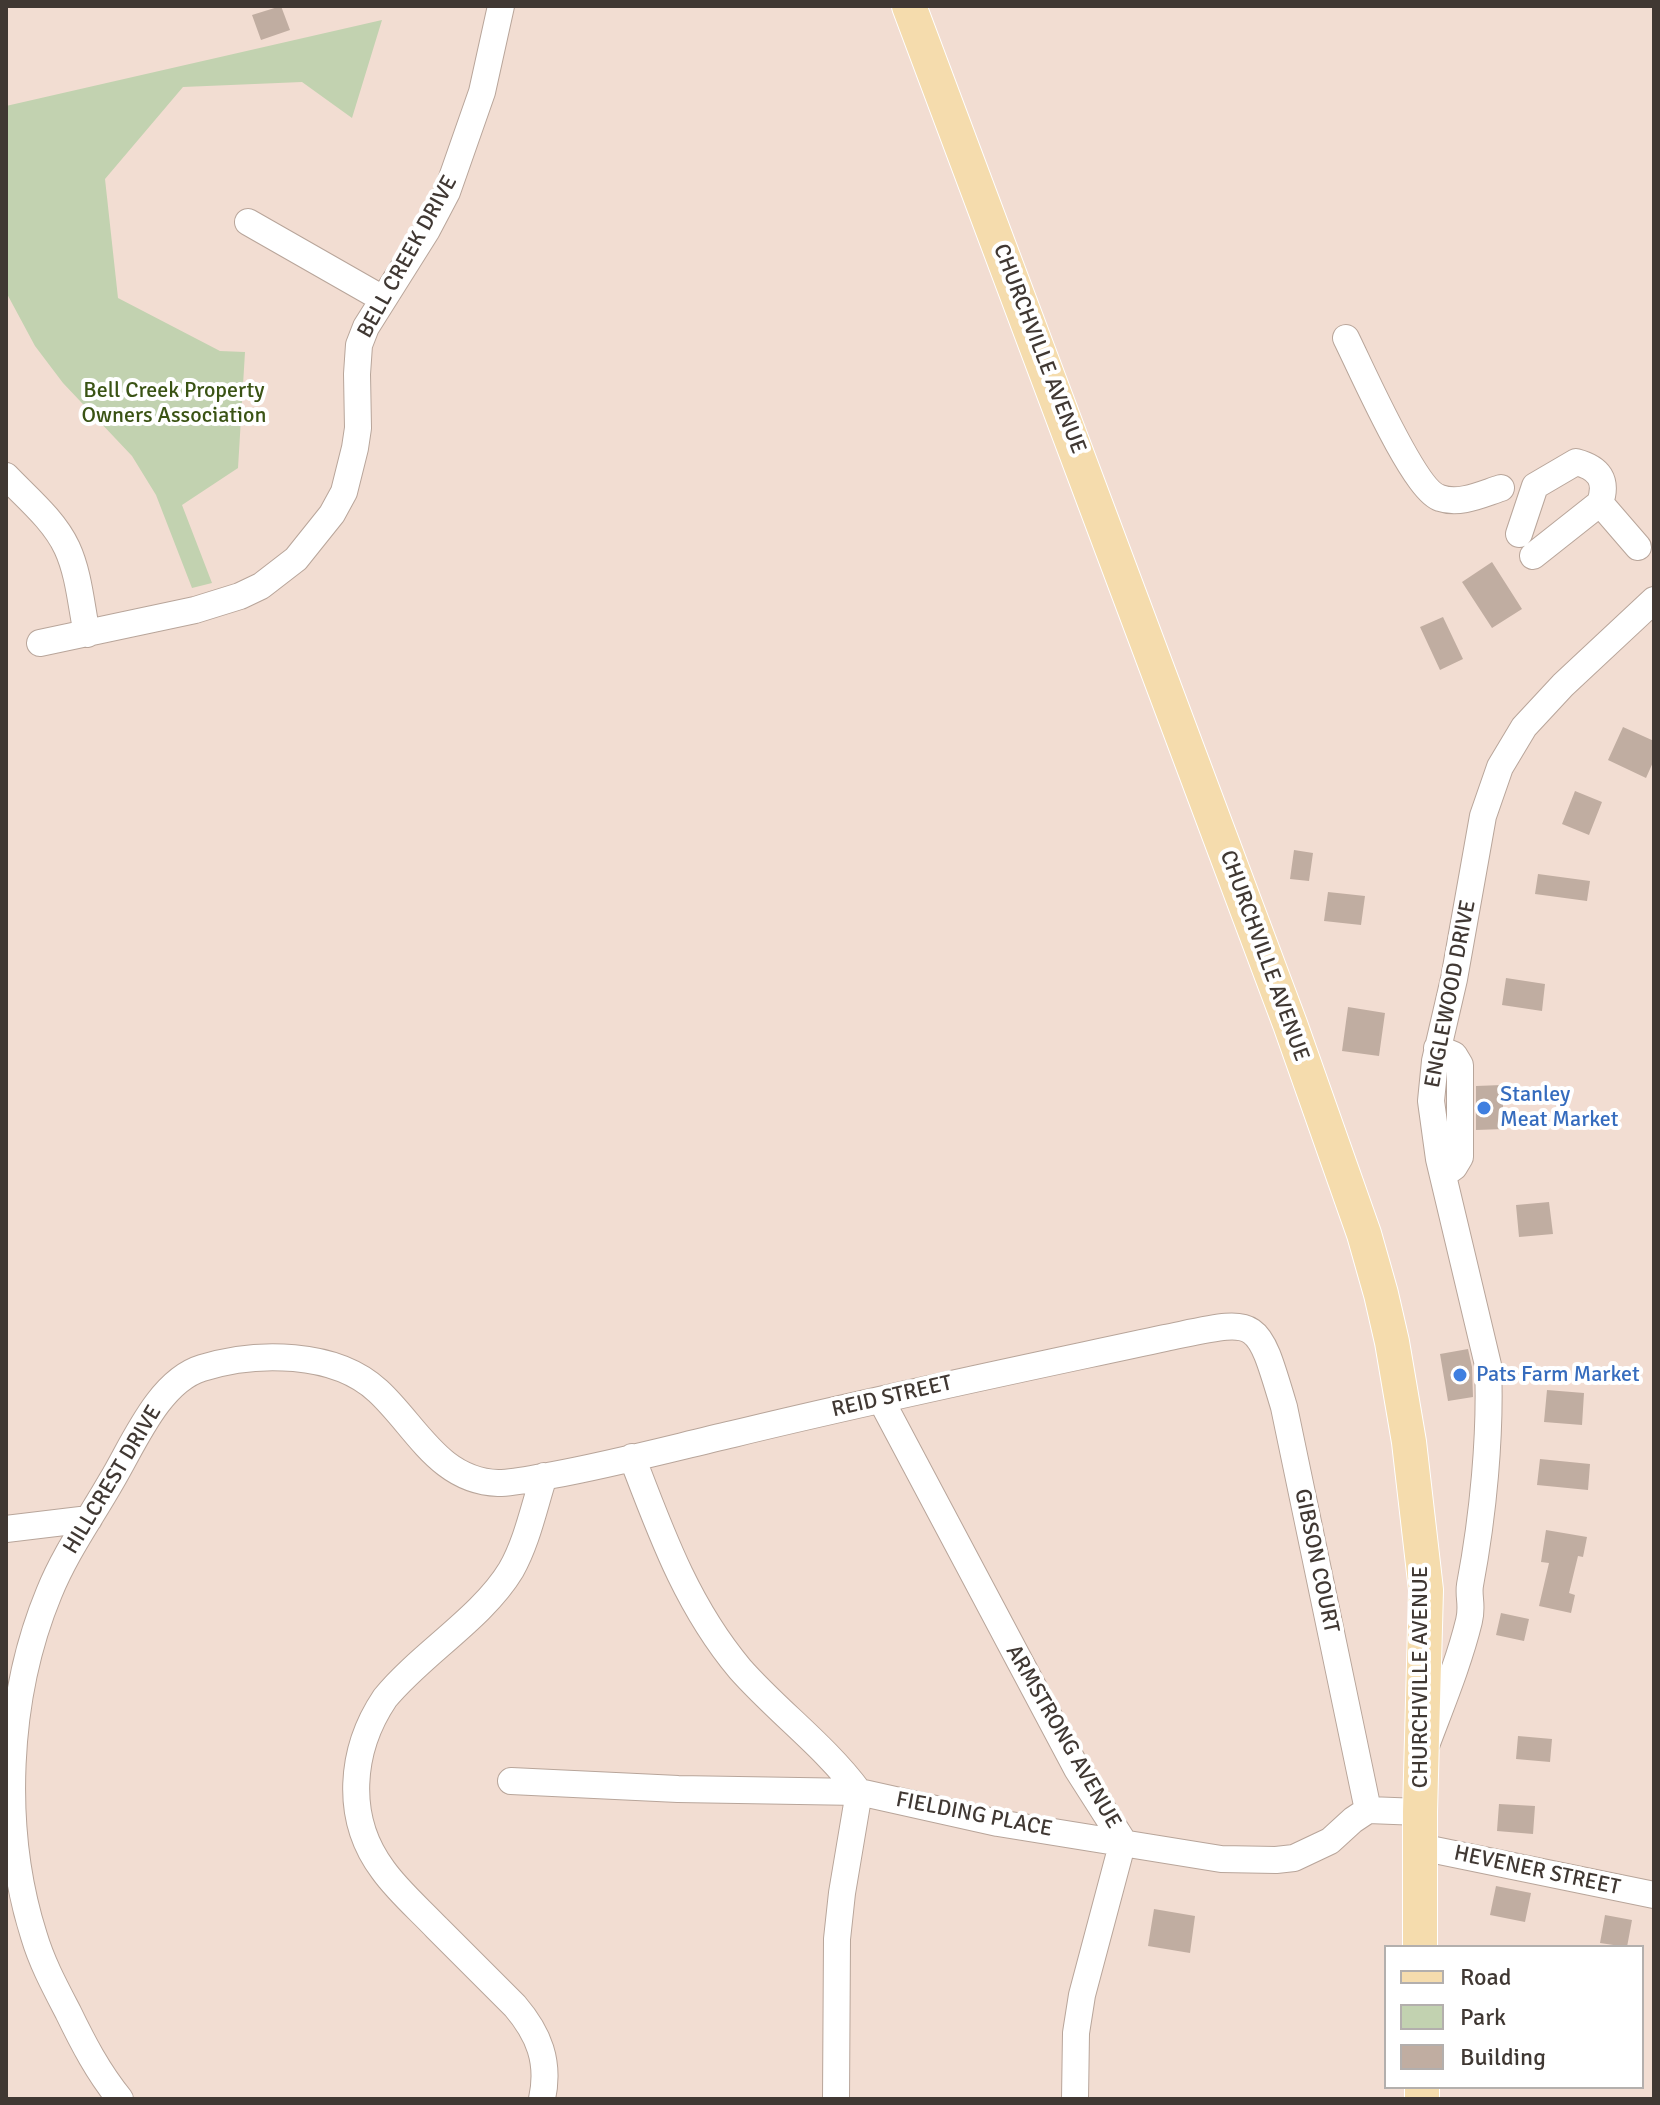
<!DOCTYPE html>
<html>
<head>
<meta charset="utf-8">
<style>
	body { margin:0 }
	#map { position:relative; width:1660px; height:2105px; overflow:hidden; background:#f2ddd2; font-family:Signika,sans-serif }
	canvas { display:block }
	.frame { position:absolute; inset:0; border:8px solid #403833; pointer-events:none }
	.legend { position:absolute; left:1384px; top:1945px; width:260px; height:144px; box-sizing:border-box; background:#fff; border:2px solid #b3afad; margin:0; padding:10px 14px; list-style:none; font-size:24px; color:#403833 }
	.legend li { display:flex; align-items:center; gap:16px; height:40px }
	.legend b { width:40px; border:2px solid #b3afad }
</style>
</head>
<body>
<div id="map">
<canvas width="1660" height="2105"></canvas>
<div class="frame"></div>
<ul class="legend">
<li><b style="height:10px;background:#f5dcad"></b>Road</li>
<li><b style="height:22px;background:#c2d2b0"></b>Park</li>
<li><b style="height:22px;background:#c0ada1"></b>Building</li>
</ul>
</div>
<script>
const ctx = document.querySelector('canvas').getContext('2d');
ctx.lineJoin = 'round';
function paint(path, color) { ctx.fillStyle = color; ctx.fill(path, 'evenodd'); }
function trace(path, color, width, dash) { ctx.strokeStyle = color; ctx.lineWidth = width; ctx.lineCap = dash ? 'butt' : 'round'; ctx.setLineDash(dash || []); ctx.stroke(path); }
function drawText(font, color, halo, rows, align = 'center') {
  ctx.font = font + ' Signika,sans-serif'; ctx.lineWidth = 8; ctx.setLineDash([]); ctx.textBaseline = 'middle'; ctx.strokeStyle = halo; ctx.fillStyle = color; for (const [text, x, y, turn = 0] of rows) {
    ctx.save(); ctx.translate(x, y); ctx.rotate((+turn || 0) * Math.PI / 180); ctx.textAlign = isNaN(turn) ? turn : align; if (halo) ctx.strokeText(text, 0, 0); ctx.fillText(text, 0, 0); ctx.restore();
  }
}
paint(new Path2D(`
	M382,20L352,118L302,82L183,87L105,179L118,298L220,351L245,352L238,468L182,505L212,583L192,588L156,495L132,456L63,383L35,346L6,292V106Z`), '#c2d2b0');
paint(new Path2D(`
	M281,6L290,30L261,40L252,15Z
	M1492,562L1522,609L1492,628L1462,582Z
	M1443,617L1463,659L1440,670L1420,627Z
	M1623,727L1654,741V760L1646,778L1608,760Z
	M1575,791L1602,802L1589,835L1562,824Z
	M1294,850L1313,853L1309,881L1290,879Z
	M1538,874L1590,881L1587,901L1535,894Z
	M1328,892L1365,896L1361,925L1324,921Z
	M1506,978L1545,984L1542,1011L1502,1005Z
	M1348,1007L1385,1013L1379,1056L1342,1051Z
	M1502,1085L1504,1129L1476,1130V1086Z
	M1549,1202L1553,1234L1519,1237L1516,1205Z
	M1468,1349L1472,1367L1473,1397L1448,1401L1440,1354Z
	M1547,1390L1584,1393L1582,1425L1544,1422Z
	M1540,1459L1590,1464L1588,1490L1537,1485Z
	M1546,1530L1587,1537L1583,1557L1578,1556L1569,1593L1575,1595L1571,1613L1539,1606L1549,1563L1541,1562Z
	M1501,1613L1529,1619L1524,1641L1496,1635Z
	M1518,1736L1552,1739L1550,1762L1516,1759Z
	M1499,1804L1535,1806L1533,1834L1497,1831Z
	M1496,1886L1531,1893L1525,1922L1490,1915Z
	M1154,1909L1195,1916L1190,1953L1148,1946Z
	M1605,1915L1632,1920L1627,1947L1600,1943Z`), '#c0ada1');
const minor = new Path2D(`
	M248,222L383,299
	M1346,338C1361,368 1414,490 1440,498C1460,505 1482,494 1501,488
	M6,476C27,498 54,520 67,548C79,574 81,605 87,634
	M1600,503L1638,547
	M1519,534L1535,486L1576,462C1599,468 1608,480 1600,503L1533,556
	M40,643L195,610L240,596L261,586L296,559L332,514L344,492L355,448L358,428L357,374L359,345L366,327L427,230L447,192L482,92L501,6
	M1437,1048L1454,1055L1460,1065V1157L1454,1167L1443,1175
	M881,1400L1077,1769L1123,1841L1082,1995L1076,2033L1075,2099
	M632,1457C661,1533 687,1606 740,1669C778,1712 825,1746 859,1792L842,1893L837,1939L836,2099
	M6,1529L89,1519
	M1427,1743C1442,1703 1459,1662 1469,1621C1473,1605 1468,1597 1470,1585C1483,1516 1491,1435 1488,1365L1439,1159L1431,1101L1435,1061L1454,979L1483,816L1500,767L1524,727L1563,685L1654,600
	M511,1781L678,1789L859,1792L998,1823L1221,1859L1276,1860L1294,1858L1330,1841L1353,1820L1368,1810L1420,1812
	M1420,1847L1654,1895
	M120,2099C98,2072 83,2043 68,2012C55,1987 42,1963 34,1936C0,1829 6,1697 49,1593C65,1553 91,1517 112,1480C134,1443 159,1381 202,1368C256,1351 335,1351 378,1391C416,1426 439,1481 498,1483C516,1483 535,1478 553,1475C613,1464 673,1448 733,1434C876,1399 1021,1369 1165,1338C1259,1319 1256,1313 1284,1407L1368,1810
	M542,2099C550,2062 539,2034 515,2006C489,1980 463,1954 437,1928C419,1909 398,1891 383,1870C344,1818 350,1750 385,1698C421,1654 482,1618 511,1570C527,1542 534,1507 544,1476`);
const major = new Path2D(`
	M909,6L1290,1024L1364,1234L1381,1294L1392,1342L1409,1442L1426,1590L1420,1812V1947
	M1422,2099V2087`);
trace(minor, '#b8a59a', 28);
trace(major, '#fff', 36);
trace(minor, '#fff', 26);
trace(major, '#f5dcad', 34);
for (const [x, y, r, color] of [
	[1484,1108,8,"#3f7fe0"],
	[1460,1375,8,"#3f7fe0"]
]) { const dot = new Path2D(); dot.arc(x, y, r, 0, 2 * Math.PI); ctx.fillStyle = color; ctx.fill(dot); trace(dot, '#fff', 3); }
drawText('22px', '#403833', '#fff', [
	["BELL CREEK DRIVE",408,257,-61],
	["CHURCHVILLE AVENUE",1039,349,69],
	["CHURCHVILLE AVENUE",1264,956,70],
	["ENGLEWOOD DRIVE",1451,994,-79],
	["REID STREET",892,1397,-13],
	["HILLCREST DRIVE",113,1480,-59],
	["GIBSON COURT",1316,1561,78],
	["CHURCHVILLE AVENUE",1421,1677,-90],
	["ARMSTRONG AVENUE",1063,1737,60],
	["FIELDING PLACE",974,1815,11],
	["HEVENER STREET",1537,1871,12]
]);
drawText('22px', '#3a5314', '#fff', [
	["Bell Creek Property",174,391],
	["Owners Association",174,416]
]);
drawText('22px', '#366cbe', '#fff', [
	["Stanley",1500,1095],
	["Meat Market",1500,1120],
	["Pats Farm Market",1476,1375]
], 'left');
</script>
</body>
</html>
